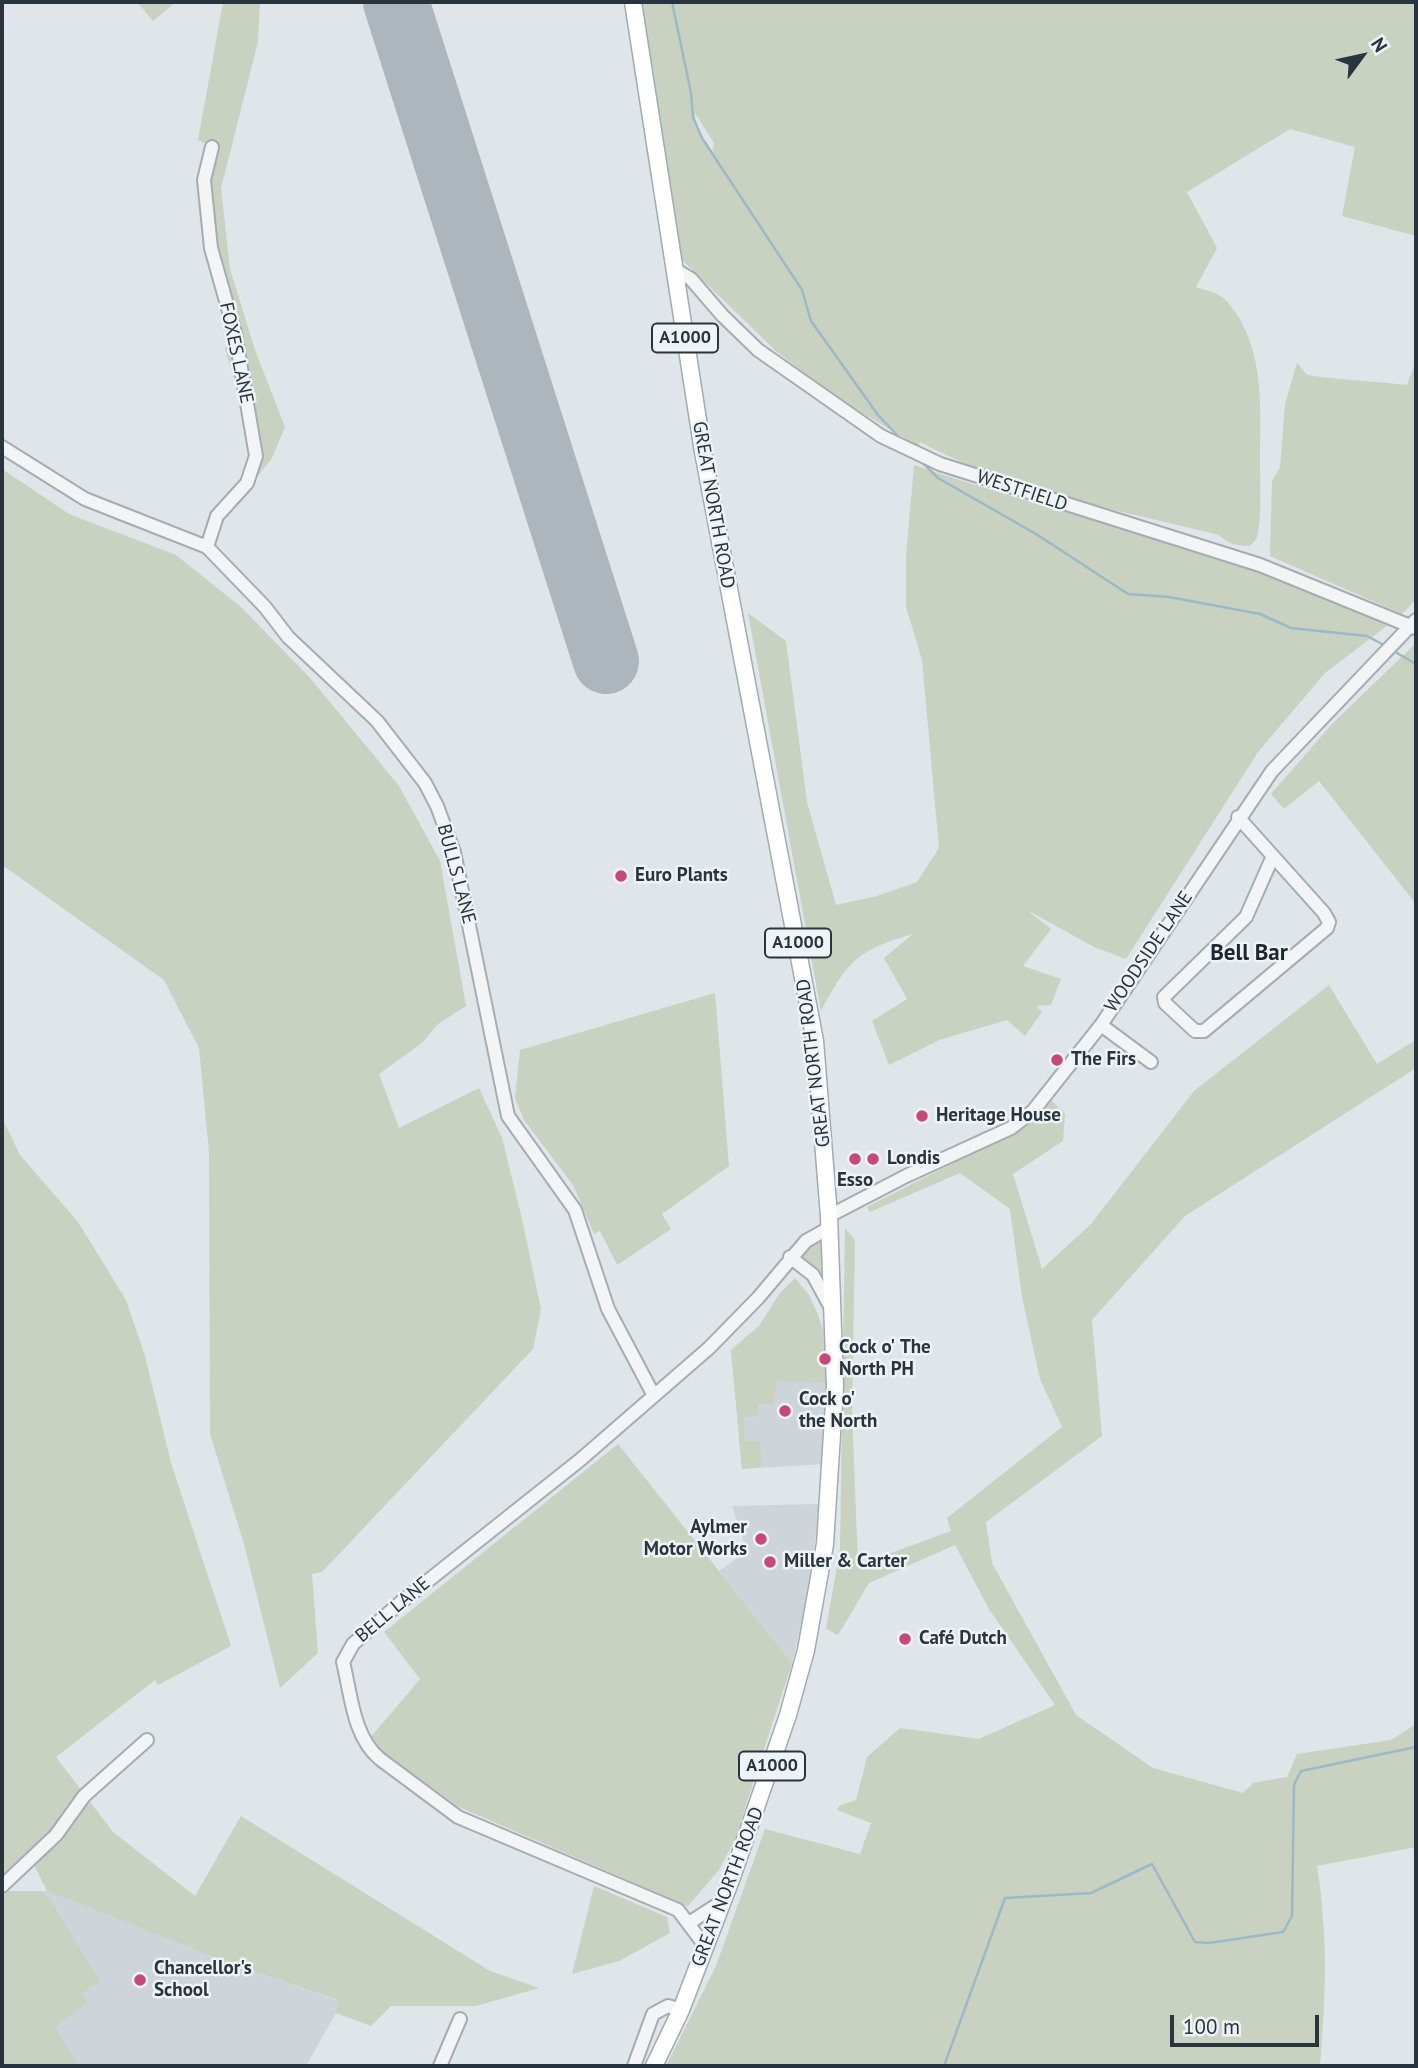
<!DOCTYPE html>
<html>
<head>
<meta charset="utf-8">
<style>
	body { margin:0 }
	#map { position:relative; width:1418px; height:2068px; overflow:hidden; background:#dfe5e8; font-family:"PT Sans",sans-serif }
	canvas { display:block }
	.frame { position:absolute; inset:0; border:4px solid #28353e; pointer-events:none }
	.north { position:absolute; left:1327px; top:21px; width:70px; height:70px; -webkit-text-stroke:5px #eef3f5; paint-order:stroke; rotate:57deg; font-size:19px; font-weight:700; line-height:28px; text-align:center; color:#28353e }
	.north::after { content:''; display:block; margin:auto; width:24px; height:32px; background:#28353e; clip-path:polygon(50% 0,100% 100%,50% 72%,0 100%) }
	.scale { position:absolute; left:1170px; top:2015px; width:149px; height:32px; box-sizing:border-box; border:4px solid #28353e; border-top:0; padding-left:9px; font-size:21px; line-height:24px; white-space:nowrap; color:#28353e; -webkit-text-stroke:5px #eef3f5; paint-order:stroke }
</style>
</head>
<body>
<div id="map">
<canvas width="1418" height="2068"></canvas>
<div class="frame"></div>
<div class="north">N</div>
<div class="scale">100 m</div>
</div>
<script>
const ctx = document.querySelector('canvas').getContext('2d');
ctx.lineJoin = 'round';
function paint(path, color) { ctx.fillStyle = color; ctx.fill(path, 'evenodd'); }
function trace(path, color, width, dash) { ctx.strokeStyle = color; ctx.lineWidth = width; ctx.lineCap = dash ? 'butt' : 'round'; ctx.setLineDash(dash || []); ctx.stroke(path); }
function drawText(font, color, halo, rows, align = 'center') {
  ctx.font = font + ' "PT Sans",sans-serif'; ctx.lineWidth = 5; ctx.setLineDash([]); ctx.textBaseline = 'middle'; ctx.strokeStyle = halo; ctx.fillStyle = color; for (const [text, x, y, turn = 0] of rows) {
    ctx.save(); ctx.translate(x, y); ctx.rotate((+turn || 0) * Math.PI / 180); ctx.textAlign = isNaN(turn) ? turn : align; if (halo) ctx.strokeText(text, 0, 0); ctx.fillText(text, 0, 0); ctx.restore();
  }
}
paint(new Path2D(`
	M795,1278L810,1296L824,1330L827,1393L824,1464L742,1469L731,1350L759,1326L780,1293Z
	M820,1504L807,1598L792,1663L719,1571L747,1551L732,1506Z
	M9,1891H47L218,1959L339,2001L336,2013L306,2066H2V1893Z`), '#cdd4da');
paint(new Path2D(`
	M137,2H176L153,21Z
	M223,2H260L258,42L221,188L230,269L255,350L285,427L272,458L242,496L251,462V433L225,349L234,333C216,270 203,213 212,147L198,140Z
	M641,2H1416V236L1342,216L1355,147L1290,129L1187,192L1217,248L1196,287C1209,291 1221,293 1229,304C1266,347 1260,411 1260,463C1260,488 1262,513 1257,538L1250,546C1238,546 1227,544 1219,535C1118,510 1012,491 920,442L918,446L834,396L776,351L682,260ZM695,113L714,143L712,154L695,123Z
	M1416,360V599L1402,614L1270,556L1272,481L1280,467L1285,404L1297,363L1307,375C1340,380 1373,381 1407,385Z
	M914,465C1071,519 1238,551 1388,625L1325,673L1258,752L1126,959L1094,947L1027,910L1051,929L1023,966L1061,979L1051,1005L1036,1006L1042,1012L1025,1036L1007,1020L939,1040L889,1065L872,1021L907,999L884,958L913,934C857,950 848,961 821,1011L748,613L786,641L807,802L836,905L877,896L917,882L939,848L922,660L906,607V557Z
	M2,469L69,514L176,555L241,607L311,679L399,786L440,861L466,1006L438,1024L422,1043L379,1074L399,1128L479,1088L502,1138L522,1219L541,1309L533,1349L322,1572L312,1574L318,1653L280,1688L244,1544L210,1434L209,1152L199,1048L164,980L2,865Z
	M1416,643V904L1319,781L1284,809L1271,794L1332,724Z
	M1329,985L1377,1064L1416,1040V1068L1185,1216L1092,1320L1102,1436L986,1522L992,1563L1076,1715L1153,1768L1243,1793L1253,1783L1287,1777L1297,1754L1391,1740L1416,1724V1847L1317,1866C1328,1936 1326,1995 1320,2066H666L716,1966L765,1829L860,1854L871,1823L837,1810L839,1806L856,1800L867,1757L900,1728L979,1739L1055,1705L989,1609L955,1545L869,1583L838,1635L826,1629L840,1549L845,1228L855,1240L852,1411L858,1565L951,1531L947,1518L1062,1427L1040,1379L1022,1297L1010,1209L960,1173L870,1212L867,1207L1024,1127L1049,1098L1065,1114L1063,1141L1013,1174L1042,1269L1091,1224L1194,1091Z
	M715,993L729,1166L662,1214L671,1229L617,1265L600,1231L594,1234L573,1185L524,1120L515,1098L520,1050Z
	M2,1118L20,1155L78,1222L126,1300L145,1356L171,1463L231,1646L158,1685L155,1680L56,1757L113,1832L195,1896L241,1816L490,1971L539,1988L476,2006H391L371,2026L336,2013L338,2000L218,1959L47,1891L32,1861L2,1876Z
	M818,1238L822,1240L824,1284L801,1258L802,1253Z
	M795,1278C825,1315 825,1337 825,1383L776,1381L774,1404H758L759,1416L744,1417V1441H760L761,1467L742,1469L731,1350L759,1326L780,1293Z
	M618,1444L792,1663L735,1839L719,1870L688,1906L459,1807L378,1749L370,1738L420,1679L384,1632Z
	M594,1886L667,1917L670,1933L619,1961L572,1974Z
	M9,1891H39L48,1896L100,1982L81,1993L87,2003L55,2027L79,2066H2V1893Z`), '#c9d1c0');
trace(new Path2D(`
	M672,2L691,93L693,117L702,138L802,290L811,321L878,415L898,436
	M924,464L938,478L1036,534L1128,594L1169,597L1260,614L1291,628L1367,636L1382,644
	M1397,653L1416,664
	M944,2066L1005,1898L1091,1893L1152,1864L1195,1942L1209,1943L1283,1932L1292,1916L1294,1785L1301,1771L1416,1747`), '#9bbac7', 2.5);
trace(new Path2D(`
	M396,2L606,661`), '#acb6bc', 66);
const minor = new Path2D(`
	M674,269L691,279L722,315L758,350L881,436L940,464L1260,565L1415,628
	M2,447L85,499L207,547L265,607L288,637L377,721L425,783L437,806L454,852L508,1116L575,1210L608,1309L653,1394
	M207,547L217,516L247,483L256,456L235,333L211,248L204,180L212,147
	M1238,817L1324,913L1329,922L1327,928L1204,1031H1195L1165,1003L1164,997L1246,917L1273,856
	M1101,1025L1151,1062
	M829,1216L906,1176L1011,1128L1033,1111L1101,1025L1272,771L1416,620
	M790,1257L813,1275L831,1308
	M2,1886L56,1835L84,1796L147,1740
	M689,1923L723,1901
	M705,1946L678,1910L458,1817L380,1759C353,1737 351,1694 343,1662L353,1644L400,1603L580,1460L709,1348L758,1298L806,1241L829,1228
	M440,2066L460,2019
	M634,2066L653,2014L668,2006L681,2010`);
const major = new Path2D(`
	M633,2L703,452L815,1041L829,1216L835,1387L825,1544L806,1650L788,1715L731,1880L681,2010L654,2066`);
trace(minor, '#a4adb2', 16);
trace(major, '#9facb3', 19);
trace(minor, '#f2f4f6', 12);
trace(major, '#fff', 16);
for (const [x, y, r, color] of [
	[621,876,7,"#ca4779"],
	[1057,1060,7,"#ca4779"],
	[922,1116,7,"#ca4779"],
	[855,1159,7,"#ca4779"],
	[873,1159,7,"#ca4779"],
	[825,1359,7,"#ca4779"],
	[785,1411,7,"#ca4779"],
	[761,1539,7,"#ca4779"],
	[770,1562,7,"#ca4779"],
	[905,1639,7,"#ca4779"],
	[140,1980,7,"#ca4779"]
]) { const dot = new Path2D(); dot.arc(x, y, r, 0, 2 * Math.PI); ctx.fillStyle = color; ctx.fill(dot); trace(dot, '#eef3f5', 2.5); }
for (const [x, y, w] of [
	[685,338,66],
	[798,943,66],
	[772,1766,66]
]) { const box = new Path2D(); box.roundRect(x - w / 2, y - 14.5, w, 29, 5); ctx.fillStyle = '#eef3f5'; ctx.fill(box); trace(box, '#28353e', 2); }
drawText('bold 18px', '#28353e', null, [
	["A1000",685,338],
	["A1000",798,943],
	["A1000",772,1766]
]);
drawText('19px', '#28353e', '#eef3f5', [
	["FOXES LANE",236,353,78],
	["WESTFIELD",1022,491,18],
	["GREAT NORTH ROAD",713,505,80],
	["BULLS LANE",456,874,75],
	["WOODSIDE LANE",1149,952,-56],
	["GREAT NORTH ROAD",814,1063,-97],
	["BELL LANE",393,1610,-40],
	["GREAT NORTH ROAD",728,1887,-69]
]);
drawText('bold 19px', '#28353e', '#eef3f5', [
	["Euro Plants",635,876],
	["The Firs",1071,1060],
	["Heritage House",936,1116],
	["Londis",887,1159],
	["Esso",855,1181,"center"],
	["Cock o' The",839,1348],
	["North PH",839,1370],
	["Cock o'",799,1400],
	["the North",799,1422],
	["Aylmer",747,1528,"right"],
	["Motor Works",747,1550,"right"],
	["Miller & Carter",784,1562],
	["Café Dutch",919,1639],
	["Chancellor's",154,1969],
	["School",154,1991]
], 'left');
drawText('bold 23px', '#1b262f', '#eef3f5', [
	["Bell Bar",1249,953]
]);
</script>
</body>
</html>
